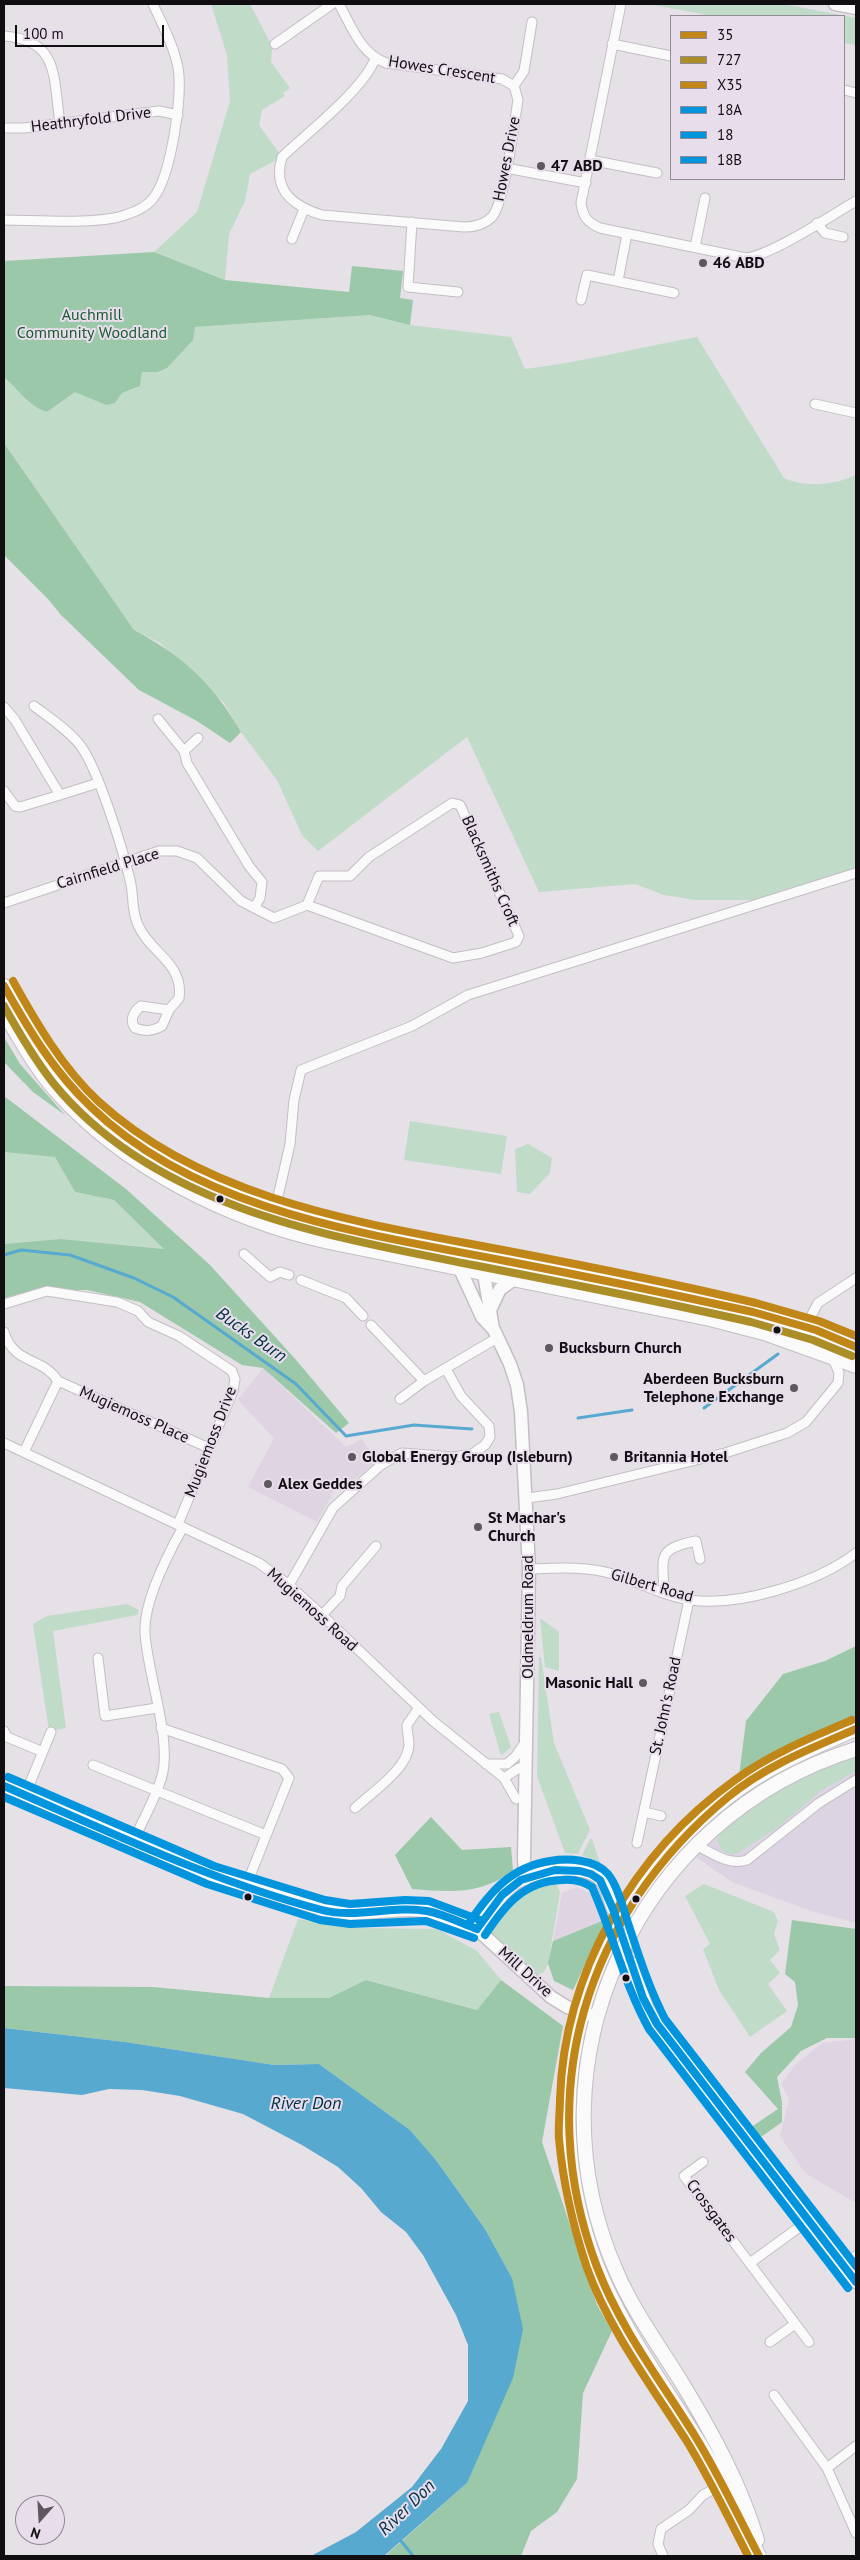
<!DOCTYPE html>
<html>
<head>
<meta charset="utf-8">
<style>
	body { margin:0 }
	#map { position:relative; width:860px; height:2560px; overflow:hidden; background:#e6e0e7; font-family:"PT Sans",sans-serif }
	canvas { display:block }
	.frame { position:absolute; inset:0; border:5px solid #110e12; pointer-events:none }
	.legend { position:absolute; left:670px; top:15px; width:175px; height:165px; box-sizing:border-box; background:#e8ddea; border:1px solid #928a94; margin:0; padding:6px 9px; list-style:none; font-size:15px; color:#110e12 }
	.legend li { display:flex; align-items:center; gap:10px; height:25px }
	.legend b { width:25px; border:1px solid #928a94 }
	.north { position:absolute; left:15px; top:2495px; width:50px; height:50px; box-sizing:border-box; background:#e8ddea; border:1px solid #928a94; border-radius:50%; rotate:199deg; font-size:14px; font-weight:700; line-height:20px; text-align:center; color:#110e12 }
	.north::after { content:''; display:block; margin:auto; width:18px; height:22px; background:#5c585d; clip-path:polygon(50% 0,100% 100%,50% 72%,0 100%) }
	.scale { position:absolute; left:15px; top:25px; width:149px; height:22px; box-sizing:border-box; border:2px solid #110e12; border-top:0; padding-left:6px; font-size:15px; line-height:18px; white-space:nowrap; color:#110e12; -webkit-text-stroke:4px #e8ddea; paint-order:stroke }
</style>
</head>
<body>
<div id="map">
<canvas width="860" height="2560"></canvas>
<div class="frame"></div>
<ul class="legend">
<li><b style="height:6px;background:#c08617"></b>35</li>
<li><b style="height:6px;background:#ac8e29"></b>727</li>
<li><b style="height:6px;background:#c08617"></b>X35</li>
<li><b style="height:6px;background:#0295dd"></b>18A</li>
<li><b style="height:6px;background:#0295dd"></b>18</li>
<li><b style="height:6px;background:#0295dd"></b>18B</li>
</ul>
<div class="north">N</div>
<div class="scale">100 m</div>
</div>
<script>
const ctx = document.querySelector('canvas').getContext('2d');
ctx.lineJoin = 'round';
function paint(path, color) { ctx.fillStyle = color; ctx.fill(path, 'evenodd'); }
function trace(path, color, width, dash) { ctx.strokeStyle = color; ctx.lineWidth = width; ctx.lineCap = dash ? 'butt' : 'round'; ctx.setLineDash(dash || []); ctx.stroke(path); }
function drawText(font, color, halo, rows, align = 'center') {
  ctx.font = font + ' "PT Sans",sans-serif'; ctx.lineWidth = 4; ctx.setLineDash([]); ctx.textBaseline = 'middle'; ctx.strokeStyle = halo; ctx.fillStyle = color; for (const [text, x, y, turn = 0] of rows) {
    ctx.save(); ctx.translate(x, y); ctx.rotate((+turn || 0) * Math.PI / 180); ctx.textAlign = isNaN(turn) ? turn : align; if (halo) ctx.strokeText(text, 0, 0); ctx.fillText(text, 0, 0); ctx.restore();
  }
}
paint(new Path2D(`
	M856,1753V1923L811,1911L732,1882L693,1855L741,1810Z`), '#ddd4e3');
paint(new Path2D(`
	M263,1368L346,1447L362,1439L377,1462L352,1481L345,1478L336,1487L317,1522L248,1487L274,1438L238,1400Z
	M577,1887L600,1898L607,1919L553,1941L562,1893Z
	M856,2039V2203L805,2173L780,2136L789,2099L781,2084L795,2065L822,2043Z`), '#dfd4e1');
paint(new Path2D(`
	M211,4H250L272,46L271,62L290,88L283,93L285,96L262,110L259,125L282,157L250,174L245,201L229,234L225,280L154,252L197,212L230,101L227,55Z
	M647,4H783L856,18V45L844,43V16H703V14Z
	M370,315L410,325L511,337L525,369C583,362 640,347 697,337L784,478C806,488 834,485 856,475V868L762,900H695L664,895L635,884L539,892L467,737L318,851L302,835L277,780L241,732L224,703L160,643L134,630L4,443V377C19,390 28,406 47,412L75,392L115,403L122,393L140,386L142,372H158L167,368L195,327Z
	M410,1121L507,1136L501,1174L404,1160Z
	M528,1144L552,1158L550,1173L530,1194L517,1192L515,1149Z
	M4,1152L55,1157L75,1192L114,1200L165,1249L61,1239L4,1244Z
	M127,1604L139,1610L137,1615L53,1631L66,1728L49,1731L33,1624L47,1616Z
	M540,1618L559,1632V1671L545,1667Z
	M539,1657H541L554,1743L590,1830L578,1854L565,1853L537,1776Z
	M499,1712L511,1747L501,1756L489,1714Z
	M856,1755V1771L822,1790L777,1828L736,1854L726,1853L722,1850L717,1841L720,1830L780,1787Z
	M590,1839H592L600,1863L582,1855Z
	M543,1883H556L560,1892L548,1965L543,1973L534,1976L482,1934L517,1888Z
	M704,1884L774,1912L778,1921L774,1934L780,1950L770,1960L780,1973L768,1984L787,2011L750,2037L719,1990L703,1949L710,1944L685,1896Z
	M298,1919L351,1928L437,1929L477,1951L501,1980L477,2010L367,1980L329,1998H269Z`), '#c1dbc9');
paint(new Path2D(`
	M154,252L225,280L349,292L352,266L403,271L400,298L413,300L410,325L370,315L195,327L193,340L167,368L158,372H142L140,386L122,393L115,403L106,405L75,392L47,412C28,406 19,390 4,377V261Z
	M4,443L134,630C182,655 214,685 241,732L230,743L197,721L139,690L61,615L48,599L4,555Z
	M4,1037L20,1064L65,1115L33,1092L4,1062Z
	M4,1096L126,1189L210,1265L297,1361L349,1423L336,1433L263,1368L242,1365L140,1302L87,1290H34L4,1298V1244L61,1239L164,1249L114,1200L75,1192L55,1157L4,1152Z
	M856,1646V1721L793,1743L739,1776L746,1721L783,1674L825,1661Z
	M431,1817L462,1850L511,1847L513,1871C479,1895 452,1892 412,1889L395,1855Z
	M607,1919L573,1990L554,1981L548,1963L553,1941Z
	M792,1920L856,1929V2038H827L801,2051L777,2077L782,2102V2122L761,2137L750,2128L778,2109L745,2072L761,2053L791,2027L798,2005L795,1982L785,1974Z
	M366,1980L477,2010L501,1980L563,2026L542,2142L597,2305L612,2331L583,2393L577,2479L557,2512L531,2531L521,2556H385L467,2483L512,2278L485,2229L436,2160L410,2130L319,2064L274,2065L125,2042L4,2028V1986L153,1987L269,1998H329Z`), '#9ac8a9');
paint(new Path2D(`
	M4,2028L125,2042L274,2065L319,2064L410,2130L436,2160L485,2229L512,2278L523,2329L513,2378L467,2483L384,2556H311L356,2532L412,2487L441,2449L468,2401V2345L456,2315L423,2255L406,2232L381,2212L361,2188L338,2167L302,2145L243,2114L180,2096L142,2090L109,2089L82,2095L4,2088Z`), '#57a9d0');
trace(new Path2D(`
	M4,1255L21,1250L70,1255L134,1278L173,1297L296,1384L346,1436L414,1425L472,1429
	M704,1408L778,1354
	M578,1418L632,1410
	M398,2537L413,2556`), '#57a9d0', 3);
trace(new Path2D(`
	M613,1909L631,1963`), '#c6c0c7', 12, [12, 6]);
const street = new Path2D(`
	M339,4C352,27 360,53 386,63L502,79L514,86L518,100C514,124 505,202 492,217C484,225 474,227 464,227L322,215C293,206 272,190 282,157C308,132 362,91 375,59
	M621,4L581,203C583,217 587,222 600,228L746,258C772,255 832,215 856,201
	M4,36C60,40 53,78 60,123
	M275,44L332,4
	M612,44L671,56
	M514,86L524,71L532,22
	M844,90L856,93
	M4,128H24L159,111L178,115
	M590,160L657,173
	M506,168L586,183
	M4,220C34,220 99,225 125,215C135,212 148,206 154,197C171,175 183,95 178,68C174,46 162,24 153,4
	M412,222L408,287L458,292
	M817,223L825,233L843,237
	M292,239L304,209
	M695,247L705,198
	M618,281L627,234
	M581,300L587,275L674,293
	M815,404L856,413
	M34,706C50,718 68,730 80,745C98,768 123,850 130,880C134,895 131,910 138,925C150,953 184,963 179,998L169,1010
	M4,707L15,720L60,795L20,807L15,806L4,791
	M158,719L184,751L187,763L249,866L262,882L260,898L254,908
	M184,751L198,738
	M60,795L98,783
	M4,903L159,851H177L197,858L241,901L274,918L307,905L319,876H350L369,857L452,803L460,805L519,936L516,942L482,953L453,958L307,905
	M141,1006L169,1010L162,1026C152,1031 146,1032 135,1028C129,1020 134,1011 141,1006Z
	M271,1227L290,1144L294,1100L301,1070L412,1026L468,995L856,873
	M244,1254L270,1277L280,1272L289,1275
	M301,1280L346,1298L363,1316
	M4,1304L47,1291L117,1302L138,1311L148,1322L179,1336L232,1371L235,1379L233,1391L178,1524
	M371,1325L424,1381
	M4,1332C14,1365 43,1357 58,1381L209,1448
	M797,1343L818,1303L856,1278
	M400,1399L424,1381L497,1338
	M4,1443L259,1563L289,1585L322,1615L433,1721L504,1778L516,1799
	M24,1452L58,1381
	M527,1498L557,1494L610,1481L725,1453L787,1433L806,1422L838,1383L839,1373L832,1356
	M529,1569C557,1568 587,1566 613,1574C639,1582 663,1596 690,1600C738,1607 817,1583 856,1553
	M289,1585L333,1508L381,1465L402,1453L454,1457L472,1454L485,1445L490,1437L489,1426L461,1396L446,1369
	M664,1592C663,1557 656,1549 696,1541L700,1559
	M322,1615L340,1596L342,1586L376,1546
	M98,1658L105,1716L157,1708
	M161,1728L282,1769L289,1778L246,1886
	M4,1731L7,1737L43,1752
	M486,1764H507L515,1757L526,1741
	M93,1765L266,1835
	M504,1778L519,1768
	M25,1795L51,1732
	M355,1808C371,1793 408,1769 409,1745C409,1739 407,1732 407,1725L418,1709
	M644,1812L661,1816
	M133,1842C142,1821 156,1798 162,1776C172,1739 147,1672 145,1633C143,1602 168,1554 183,1527
	M637,1843L689,1600
	M696,1845C712,1853 729,1866 747,1860L819,1803L856,1780
	M703,2162L684,2176L809,2342
	M841,2262L856,2256
	M750,2263L809,2220
	M770,2342L795,2324
	M774,2395L827,2468L856,2533
	M827,2468L856,2446
	M663,2556L658,2544L661,2529L689,2510L703,2495L725,2483`);
const secondary = new Path2D(`
	M835,4L856,8
	M470,1255L484,1274L493,1329
	M460,1269L482,1317L494,1330L510,1364L517,1385L521,1412L529,1569L524,1857L525,1879
	M491,1308L500,1289L513,1280
	M4,1786L211,1875L323,1910L350,1914L406,1910L428,1911L477,1929L551,1997L567,2007L596,2017
	M477,1929C487,1914 498,1898 511,1887C528,1871 583,1861 601,1880C607,1887 609,1900 613,1909
	M631,1963L647,2007L657,2024L856,2282`);
const primary = new Path2D(`
	M4,986C22,1018 40,1050 63,1079C135,1163 246,1206 351,1230C463,1254 577,1273 689,1298C746,1311 804,1321 856,1347
	M4,1012C20,1039 35,1067 56,1091C125,1168 229,1220 329,1242L710,1319L764,1333L856,1366
	M757,2540C741,2486 714,2436 685,2388C662,2350 635,2314 617,2273C523,2062 636,1817 856,1749
	M759,2556C738,2516 719,2474 695,2436C661,2381 621,2326 597,2266C530,2095 584,1909 728,1797C766,1767 812,1748 856,1729`);
trace(street, '#c3bec3', 11);
trace(secondary, '#c3bec3', 15);
trace(primary, '#c3bec3', 16);
trace(street, '#fbfafb', 9);
trace(secondary, '#fbfafb', 12);
trace(primary, '#fbfafb', 14);
trace(new Path2D(`
	M4,986C29,1030 54,1072 91,1107C198,1211 366,1234 506,1261C589,1277 671,1294 753,1312L816,1330L856,1347
	M759,2556C738,2516 719,2475 695,2436C661,2381 620,2328 597,2267C531,2092 585,1915 728,1797C765,1766 812,1748 856,1729`), '#c08617', 8);
trace(new Path2D(`
	M4,1006C19,1033 35,1060 54,1084C155,1207 326,1236 473,1265C566,1283 659,1301 751,1322L813,1340L852,1356`), '#ac8e29', 8);
trace(new Path2D(`
	M13,981C37,1024 62,1067 98,1101C207,1201 363,1223 503,1250C587,1266 672,1283 756,1303L819,1321L856,1336
	M748,2556C728,2517 709,2477 686,2440C651,2385 609,2330 587,2268C573,2226 563,2183 559,2139C558,2126 560,2112 560,2099C564,1973 633,1853 735,1780C770,1754 812,1737 852,1720`), '#c08617', 8);
trace(new Path2D(`
	M4,1786C108,1831 211,1881 322,1910C357,1919 392,1905 427,1911C444,1914 461,1923 477,1929
	M477,1929L502,1895L521,1880L555,1870L580,1871L591,1874L600,1880L613,1909L643,1998L657,2024L856,2282`), '#0295dd', 8);
trace(new Path2D(`
	M4,1797L207,1884L320,1920L350,1924L426,1921L474,1938
	M485,1935C505,1905 524,1881 562,1880C573,1879 583,1881 592,1887C613,1934 624,1984 649,2029L848,2288`), '#0295dd', 8);
trace(new Path2D(`
	M8,1777L214,1866L325,1900L350,1904L405,1900L429,1901L480,1920
	M469,1923C490,1892 511,1867 550,1861C567,1858 595,1859 608,1874C618,1886 623,1908 628,1923C639,1956 649,1988 665,2019L856,2266`), '#0295dd', 8);
for (const [x, y, r, color] of [
	[541,166,5,"#5c585d"],
	[703,263,5,"#5c585d"],
	[220,1199,4.5,"#110e12"],
	[777,1330,4.5,"#110e12"],
	[549,1348,5,"#5c585d"],
	[794,1388,5,"#5c585d"],
	[352,1457,5,"#5c585d"],
	[614,1457,5,"#5c585d"],
	[268,1484,5,"#5c585d"],
	[478,1527,5,"#5c585d"],
	[643,1683,5,"#5c585d"],
	[248,1897,4.5,"#110e12"],
	[636,1899,4.5,"#110e12"],
	[626,1978,4.5,"#110e12"]
]) { const dot = new Path2D(); dot.arc(x, y, r, 0, 2 * Math.PI); ctx.fillStyle = color; ctx.fill(dot); trace(dot, '#e8ddea', 2); }
drawText('16px', '#110e12', '#e8ddea', [
	["Howes Crescent",442,70,9],
	["Heathryfold Drive",91,120,-7],
	["Howes Drive",507,159,-79],
	["Cairnfield Place",108,869,-17],
	["Blacksmiths Croft",490,871,66],
	["Mugiemoss Place",134,1415,24],
	["Mugiemoss Drive",211,1442,-69],
	["Gilbert Road",652,1586,16],
	["Mugiemoss Road",312,1610,42],
	["Oldmeldrum Road",528,1617,-90],
	["St. John's Road",666,1706,-78],
	["Mill Drive",525,1972,42],
	["Crossgates",711,2211,54]
]);
drawText('bold 16px', '#110e12', '#e8ddea', [
	["47 ABD",551,166],
	["46 ABD",713,263],
	["Bucksburn Church",559,1348],
	["Aberdeen Bucksburn",784,1379,"right"],
	["Telephone Exchange",784,1397,"right"],
	["Global Energy Group (Isleburn)",362,1457],
	["Britannia Hotel",624,1457],
	["Alex Geddes",278,1484],
	["St Machar's",488,1518],
	["Church",488,1536],
	["Masonic Hall",633,1683,"right"]
], 'left');
drawText('16px', '#1a5a32', '#e8ddea', [
	["Auchmill",92,315],
	["Community Woodland",92,333]
]);
drawText('italic 18px', '#002f45', '#e8ddea', [
	["Bucks Burn",251,1335,35],
	["River Don",306,2104],
	["River Don",407,2508,-44]
]);
</script>
</body>
</html>
